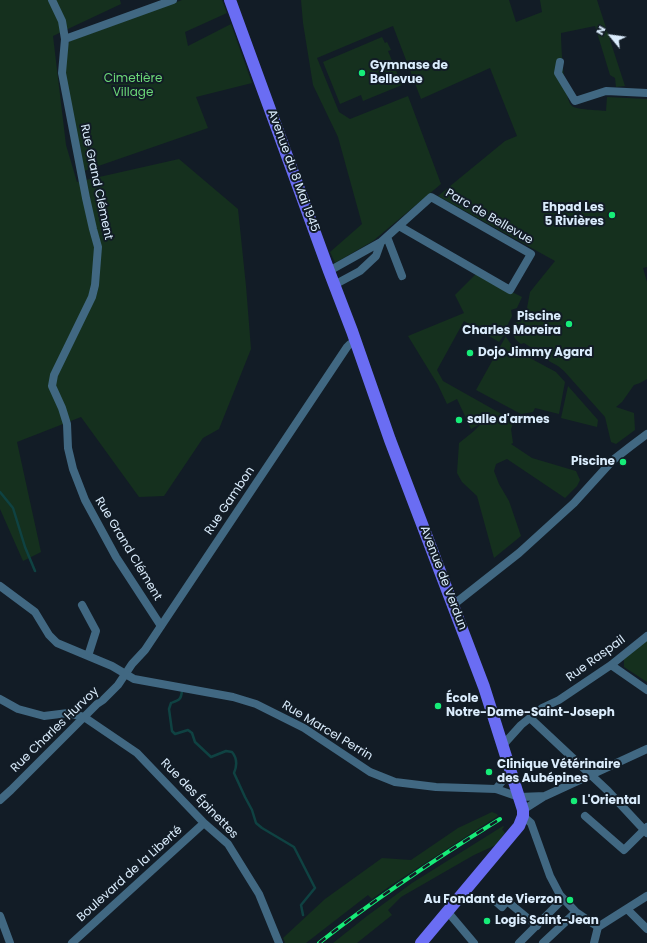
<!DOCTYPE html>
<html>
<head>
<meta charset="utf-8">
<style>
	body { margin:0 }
	#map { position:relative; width:647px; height:943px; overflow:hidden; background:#121c26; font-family:Poppins,sans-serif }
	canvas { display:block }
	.north { position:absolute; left:591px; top:16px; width:40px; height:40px; -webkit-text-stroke:3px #121c26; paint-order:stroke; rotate:299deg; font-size:11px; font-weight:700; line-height:16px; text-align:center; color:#daecfc }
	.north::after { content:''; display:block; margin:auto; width:14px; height:18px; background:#daecfc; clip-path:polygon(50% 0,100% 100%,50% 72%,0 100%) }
</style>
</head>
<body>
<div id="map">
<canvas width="647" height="943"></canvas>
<div class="north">N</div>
</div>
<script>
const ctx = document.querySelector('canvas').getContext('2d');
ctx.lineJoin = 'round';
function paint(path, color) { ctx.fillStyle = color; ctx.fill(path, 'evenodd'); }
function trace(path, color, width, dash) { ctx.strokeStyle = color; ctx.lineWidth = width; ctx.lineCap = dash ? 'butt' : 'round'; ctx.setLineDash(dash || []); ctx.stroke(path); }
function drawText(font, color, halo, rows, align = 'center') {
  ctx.font = font + ' Poppins,sans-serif'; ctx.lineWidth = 4; ctx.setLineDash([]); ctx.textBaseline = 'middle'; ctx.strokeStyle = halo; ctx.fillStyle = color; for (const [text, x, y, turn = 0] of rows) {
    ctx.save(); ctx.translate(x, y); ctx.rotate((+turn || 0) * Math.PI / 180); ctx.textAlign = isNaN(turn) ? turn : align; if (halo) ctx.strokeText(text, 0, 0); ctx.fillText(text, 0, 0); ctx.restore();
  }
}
paint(new Path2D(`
	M0,0H120L121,4L53,36L66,145L77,182L179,159L238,209L246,286L251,349L219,429L203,438L164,496L139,497L81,417L17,442L41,552L23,561L0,509Z
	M182,0H222L227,13L185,32L188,46L231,24L252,83L196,97L208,128L84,171L65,73L67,45L70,41Z
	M301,0H509L516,22L542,12L540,0H597L625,86L616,87L615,78L610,75L595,26L561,33C561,46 564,100 572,106C576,110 599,110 606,111L607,97L647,99V267L643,268L647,282V379L640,383L634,385L622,402L616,407L634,413L635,430L616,444L611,442L605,417L564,371L558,366L534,353L532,348L524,343L521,344C513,339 508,327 518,321C520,320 523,320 525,319L530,292L555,261L438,196L505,141L517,136L490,68L421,99L393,26L317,58L339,112L350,119L408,96L441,184L373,241L335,263L330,252L362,224L338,137L313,85L303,23Z
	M382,37L385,43L387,42L391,50L388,51L402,85L363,101L361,95L340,104L323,62Z
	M476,274L522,297L517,308L511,310L512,316L506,328V337L515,350L556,372L565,382L559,414L535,408L533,412L521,414L476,390L506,336L504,335L499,342L464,321L437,370L443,381L514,421L511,429L513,443L511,444L532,458L576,471L580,480L577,486L565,498L507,459L496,464L494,471L499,484L509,501L521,536L494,558L477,496L462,482L457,473L459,443L474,431L482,423L471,429L457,399L447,404L438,385L408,336L464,313L455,295Z
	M568,386L598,420L597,427L561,418Z
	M647,640V682L624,667V659Z
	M492,812L497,814L498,816L393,884L372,899L368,895L306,943H285L283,938L325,899L382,858L411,860L458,828Z
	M503,826L504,827L502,829L505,833L496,845L474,855L401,897L388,910L392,915L357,943H333L367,916L412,883Z`), '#15301e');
trace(new Path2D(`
	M0,492L13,508L25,547L35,571
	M182,691C181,700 179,700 171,703L169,709L172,731L175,734L188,730L192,733L195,742L211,757L226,751L232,752C237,758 237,766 234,773L245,797L252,810L256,823L262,828L294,847L315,888L301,905L303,915`), '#0f4242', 2.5);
trace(new Path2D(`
	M52,0L62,21L65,39L62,73L86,198L93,229L98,247L95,285L92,297L54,375L52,386L62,408L67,424L68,448L73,469L85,500L116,557L161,626
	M65,39L173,0
	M560,62L558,73L575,101L606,91L647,93
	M387,237L402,276
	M329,271L381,242L431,197L531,254L510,290L399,226
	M334,285L360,271L376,256L381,242
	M0,586L35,612L49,635L57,643L112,666L134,679L233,697L256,704L304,728L370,772L395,782L436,787L496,789L519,797L545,796
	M82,605L96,631L88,656
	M611,665L647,690
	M0,699L18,709L44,716L68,713L84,717L137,753L204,823L228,844L259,894L279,943
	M530,718L608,791L647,833
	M503,745L521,725L542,708L559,700L611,665L647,636
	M496,789L511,770
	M0,800L11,790L97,704L103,700L118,685L132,664L145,650L347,347L350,344L356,342
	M523,810L545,796L647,749
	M523,816L531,823L550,876L560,895L576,912L598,927
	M585,816L624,850L647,827
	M492,898L502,907L507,901L537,926
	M627,909L647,929
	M447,911L474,943
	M0,916L10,943
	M598,927L647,896
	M72,943L204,823
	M519,943L559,903L562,898
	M543,943L576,912
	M594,943L598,927`), '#416882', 8);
trace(new Path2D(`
	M453,605L519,553L574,503L613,460L631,446L647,434`), '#416882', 8);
trace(new Path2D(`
	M230,0L329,271L352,331L390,440L484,687L523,810V816L519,826L421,943`), '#6a6df3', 12);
const rail = new Path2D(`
	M319,943C377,897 437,858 500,819`);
trace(rail, '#16ec78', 4);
trace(rail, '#121c26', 2.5, [8]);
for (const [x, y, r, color] of [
	[362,73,4,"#16ec78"],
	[612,215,4,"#16ec78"],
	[569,324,4,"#16ec78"],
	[470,353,4,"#16ec78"],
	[459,420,4,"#16ec78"],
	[623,462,4,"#16ec78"],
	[438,706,4,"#16ec78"],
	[489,772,4,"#16ec78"],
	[574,801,4,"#16ec78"],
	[570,900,4,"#16ec78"],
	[487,921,4,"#16ec78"]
]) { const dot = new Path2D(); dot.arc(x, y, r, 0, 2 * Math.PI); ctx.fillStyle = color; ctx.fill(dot); trace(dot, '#121c26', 1.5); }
drawText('bold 12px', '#daecfc', '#121c26', [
	["Gymnase de",370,66],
	["Bellevue",370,80],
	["Ehpad Les",604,208,"right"],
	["5 Rivières",604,222,"right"],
	["Piscine",561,317,"right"],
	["Charles Moreira",561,331,"right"],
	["Dojo Jimmy Agard",478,353],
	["salle d'armes",467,420],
	["Piscine",615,462,"right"],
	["École",446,699],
	["Notre-Dame-Saint-Joseph",446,713],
	["Clinique Vétérinaire",497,765],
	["des Aubépines",497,779],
	["L'Oriental",582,801],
	["Au Fondant de Vierzon",562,900,"right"],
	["Logis Saint-Jean",495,921]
], 'left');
drawText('12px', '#6bd777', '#121c26', [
	["Cimetière",133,79],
	["Village",133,93]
]);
drawText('12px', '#daecfc', '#121c26', [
	["Avenue du 8 Mai 1945",293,171,70],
	["Rue Grand Clément",96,182,78],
	["Parc de Bellevue",489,217,30],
	["Rue Gambon",230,501,-56],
	["Rue Grand Clément",128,549,59],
	["Avenue de Verdun",443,578,69],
	["Rue Raspail",596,659,-36],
	["Rue Charles Hurvoy",55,730,-44],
	["Rue Marcel Perrin",327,731,31],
	["Rue des Épinettes",199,799,46],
	["Boulevard de la Liberté",130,874,-42]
]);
</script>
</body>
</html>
